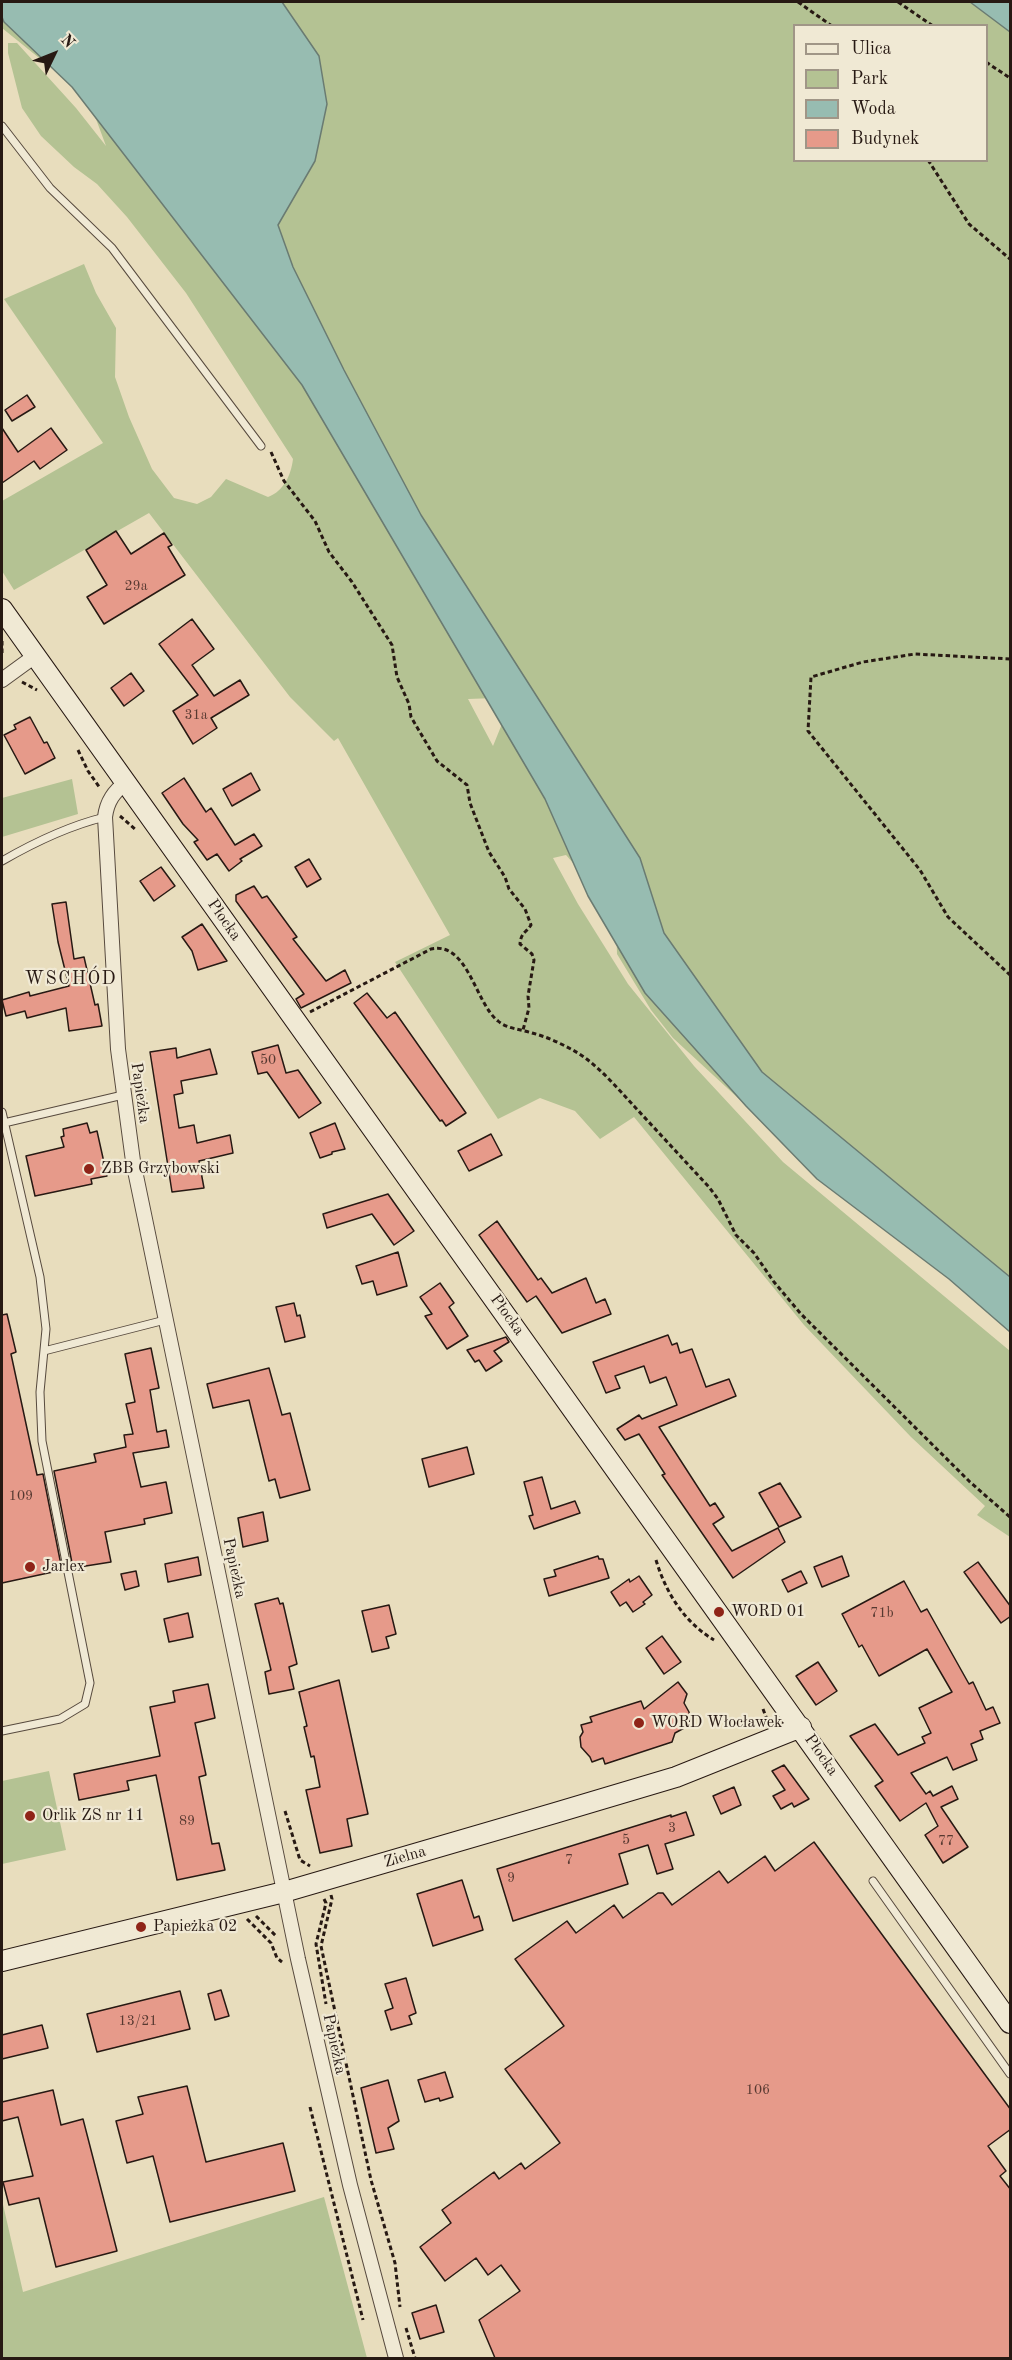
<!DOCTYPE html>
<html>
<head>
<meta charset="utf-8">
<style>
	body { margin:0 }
	#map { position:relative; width:1012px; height:2360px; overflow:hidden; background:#e8ddbd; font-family:"Old Standard TT",serif }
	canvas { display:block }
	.frame { position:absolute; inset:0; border:3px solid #271913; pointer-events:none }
	.legend { position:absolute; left:793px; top:24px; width:195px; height:138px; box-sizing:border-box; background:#f0e9d4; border:2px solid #a09687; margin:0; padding:8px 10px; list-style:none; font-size:18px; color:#271913 }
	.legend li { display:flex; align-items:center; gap:12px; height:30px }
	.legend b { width:30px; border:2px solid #a09687 }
	.north { position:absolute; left:24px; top:24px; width:60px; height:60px; -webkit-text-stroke:4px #f0e9d4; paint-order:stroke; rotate:47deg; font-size:16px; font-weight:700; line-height:24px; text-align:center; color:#271913 }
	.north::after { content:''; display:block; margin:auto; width:21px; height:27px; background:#271913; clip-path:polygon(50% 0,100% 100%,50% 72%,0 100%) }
</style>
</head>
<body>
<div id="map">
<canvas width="1012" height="2360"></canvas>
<div class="frame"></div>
<ul class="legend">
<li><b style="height:8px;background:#f0e9d4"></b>Ulica</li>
<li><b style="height:16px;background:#b4c293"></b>Park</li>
<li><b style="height:16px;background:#97bcb1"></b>Woda</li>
<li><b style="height:16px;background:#e69a8a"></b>Budynek</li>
</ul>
<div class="north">N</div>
</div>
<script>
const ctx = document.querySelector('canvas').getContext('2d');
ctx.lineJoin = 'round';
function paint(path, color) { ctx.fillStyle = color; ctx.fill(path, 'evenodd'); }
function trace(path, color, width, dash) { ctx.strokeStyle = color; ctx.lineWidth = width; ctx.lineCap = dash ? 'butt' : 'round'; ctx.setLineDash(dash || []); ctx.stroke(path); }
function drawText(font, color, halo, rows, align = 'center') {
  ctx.font = font + ' "Old Standard TT",serif'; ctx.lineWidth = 4.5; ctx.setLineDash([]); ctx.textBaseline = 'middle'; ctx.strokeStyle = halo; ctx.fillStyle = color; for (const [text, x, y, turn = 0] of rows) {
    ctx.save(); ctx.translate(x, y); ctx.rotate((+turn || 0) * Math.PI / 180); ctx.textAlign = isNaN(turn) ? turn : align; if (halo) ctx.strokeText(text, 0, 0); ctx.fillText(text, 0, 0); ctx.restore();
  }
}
paint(new Path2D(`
	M2,2H1010V1331L1003,1316L778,1135L673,1038L651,1010L617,954L616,921L581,872L566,855L553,858L578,904L628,984L694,1066L783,1162L1010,1351V1537L977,1515L985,1506L911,1437L804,1325L634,1117L600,1139L575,1111L540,1098L498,1119L395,962L450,935L338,738L334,741L290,697L149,513L14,590L2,571V501L103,443L4,299L84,264L96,293L116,328L115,377L129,417L152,469L174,498L197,504L211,497L226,479L268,497C284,491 291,475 293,459L186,293L127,217L97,184L74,167L41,136L22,108L8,53V43H17L76,108L106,146L96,119L80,91L2,28ZM794,26H986V160H794ZM495,698L504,719L493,746L468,699Z
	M72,779L78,814L2,837V798Z
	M49,1771L66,1850L2,1864V1781Z
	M324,2197L367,2358H2V2200L23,2292Z`), '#b4c293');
const water = new Path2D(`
	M2,2H282L319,56L327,104L315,161L278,225L293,267L344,370L421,515L640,858L664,933L762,1072L1010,1277V1332L949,1279L817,1179L746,1106L645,993L588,896L545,799L302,385L72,87L4,22L2,17Z
	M970,2H1010V32Z`);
paint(water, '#97bcb1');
trace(water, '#6a7b72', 1.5);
const building = new Path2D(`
	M27,395L35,407L12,421L5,410Z
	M2,428L18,452L51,428L67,450L40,469L34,461L2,483Z
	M116,531L131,554L164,533L172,545L168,547L185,575L104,624L87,597L107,585L86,550Z
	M192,619L214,649L192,665L214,696L240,680L249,695L211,718L217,728L193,744L173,711L198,695L159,644Z
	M131,673L144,691L124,706L111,688Z
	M30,717L44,743L47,742L55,758L25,774L4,735L16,729L14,725Z
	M251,773L260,790L232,806L223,789Z
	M184,778L206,812L211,808L235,845L254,834L262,846L240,859L242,861L229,871L217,854L207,860L194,842L198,840L183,824L162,793Z
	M309,859L321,879L307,887L295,867Z
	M161,867L175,886L154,901L140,881Z
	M254,886L262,898L267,896L297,937L293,939L326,981L345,970L351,983L301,1008L296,999L304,994L236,901V895Z
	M66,902L74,959L84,957L95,1005L98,1004L102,1026L69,1031L66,1008L27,1018L25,1011L6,1016L2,1000L29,992L30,996L69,986L58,942L52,904Z
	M202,924L227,961L198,970L192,951L182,937Z
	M367,993L387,1018L395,1012L466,1113L446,1126L442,1120L440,1121L354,1003Z
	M278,1045L286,1073L298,1070L321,1103L299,1118L267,1072L258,1074L252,1052Z
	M176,1048L177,1058L210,1049L217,1074L181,1081L183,1093L174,1095L179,1128L194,1125L197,1143L230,1135L233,1153L199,1161L204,1188L172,1192L150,1052Z
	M87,1123L90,1133L97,1131L107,1176L91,1179L92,1184L35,1196L26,1156L64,1147L61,1137L64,1136L63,1129Z
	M335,1123L345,1149L332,1152V1154L320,1158L310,1133Z
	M491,1134L502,1155L469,1171L458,1151Z
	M388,1194L414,1231L394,1245L372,1214L327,1228L323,1214Z
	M497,1221L538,1280L541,1278L552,1293L586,1278L596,1303L605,1299L611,1314L562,1333L536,1296L527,1302L479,1235Z
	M398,1252L407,1286L377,1295L373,1281L362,1284L356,1266Z
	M440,1283L454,1303L449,1307L468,1336L447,1349L425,1316L432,1314L420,1297Z
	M294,1303L297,1316L300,1315L305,1337L285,1342L276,1307Z
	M7,1314L16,1352L11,1354L37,1475L43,1474L62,1570L2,1583V1315Z
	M668,1335L672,1345L677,1343L680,1353L692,1349L706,1387L729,1379L736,1396L659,1427L710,1506L715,1503L724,1517L713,1524L732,1551L778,1528L785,1542L733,1578L662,1475L665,1474L639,1434L625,1440L617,1429L639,1415L642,1419L677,1405L666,1377L650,1383L644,1366L615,1376L620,1388L606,1393L593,1362Z
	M506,1337L509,1342L494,1351L502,1361L486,1371L479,1360L475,1362L467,1350Z
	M151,1348L159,1388L150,1390L157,1432L166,1430L169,1447L133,1453L141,1487L166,1482L172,1513L144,1519L145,1524L105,1532L111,1562L73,1568L54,1471L96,1462L94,1454L126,1447L124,1435L133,1434L126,1404L135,1402L125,1354Z
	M269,1368L282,1415L290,1413L310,1490L280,1498L275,1479L269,1481L249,1400L213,1408L207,1384Z
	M467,1447L474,1474L429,1487L422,1459Z
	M542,1477L551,1509L575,1501L580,1513L534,1529L529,1516L533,1515L524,1482Z
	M780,1483L801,1517L779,1527L759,1493Z
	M263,1512L268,1541L243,1547L238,1518Z
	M598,1556L599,1559H603L609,1578L549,1596L544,1579L556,1576L554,1570Z
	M842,1556L849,1576L822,1587L814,1567Z
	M198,1557L201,1575L168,1582L165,1564Z
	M978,1562L1011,1607V1616L1001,1623L964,1572Z
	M136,1571L139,1586L125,1590L121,1574Z
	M801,1571L807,1583L788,1592L782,1580Z
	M639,1576L652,1595L643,1602L645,1604L633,1612L626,1602L620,1606L611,1592L629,1579L630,1582Z
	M904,1581L921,1612L927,1609L969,1684L973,1682L986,1710L993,1707L1000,1723L980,1731L983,1739L971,1744L977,1760L953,1770L947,1757L911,1773L926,1794L930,1791L933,1796L952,1786L958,1799L941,1807L968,1847L943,1863L925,1835L938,1826L926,1803L900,1821L875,1786L883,1781L850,1736L875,1724L898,1755L925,1743L922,1737L931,1733L919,1708L952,1692L927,1649L879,1676L862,1645L859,1647L842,1614Z
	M278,1598L280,1604L283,1603L297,1664L289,1667L294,1689L269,1694L265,1672L271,1670L255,1604Z
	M389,1605L396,1634L386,1637L389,1648L372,1652L362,1611Z
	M188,1613L193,1637L169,1642L164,1619Z
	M662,1636L681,1662L664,1674L646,1648Z
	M818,1662L837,1691L816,1705L796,1676Z
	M339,1680L368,1814L347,1819L352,1846L320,1853L306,1790L320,1787L314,1756L311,1757L304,1727L307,1726L299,1692Z
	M678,1682L687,1694L684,1703L689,1712L690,1720L686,1727L675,1733L672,1742L605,1764L603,1758L592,1762L590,1757L581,1747L580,1737L583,1732L581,1725L592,1722L590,1717L641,1701L644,1709Z
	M208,1684L215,1718L195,1723L206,1775L199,1777L212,1844L219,1843L225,1870L177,1880L156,1775L127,1781L129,1790L79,1800L74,1774L160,1756L150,1707L175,1702L173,1691Z
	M784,1765L809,1799L794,1807L792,1803L781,1809L773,1796L785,1790L772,1771Z
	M734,1787L741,1805L721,1814L713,1796Z
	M686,1812L694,1835L665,1844L673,1869L657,1874L648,1845L619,1854L628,1884L513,1921L497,1869L671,1815V1817Z
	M814,1842L1011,2110V2129L988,2146L1006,2171L1000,2176L1011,2190V2358H495L479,2320L520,2291L501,2265L488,2275L476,2258L445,2281L420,2247L451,2223L442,2210L494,2172L499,2179L521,2163L525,2169L560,2143L505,2069L564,2026L515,1959L567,1921L576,1933L614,1905L623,1918L658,1893H663L672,1905L719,1871L728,1883L765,1856L775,1871Z
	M462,1880L474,1918L479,1916L483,1930L433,1946L417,1894Z
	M406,1978L416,2013L409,2016L412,2024L391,2030L385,2011L393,2008L385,1984Z
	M221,1990L229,2016L215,2020L208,1994Z
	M180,1991L190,2029L97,2052L87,2014Z
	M42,2025L48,2048L2,2059V2035Z
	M445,2072L453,2097L440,2101L439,2098L425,2102L418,2080Z
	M388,2080L399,2121L388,2128L394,2149L376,2153L361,2088Z
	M187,2086L206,2162L283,2143L295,2191L170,2222L153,2156L127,2163L116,2121L143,2114L138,2097Z
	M53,2090L61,2125L83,2119L117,2251L56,2267L39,2198L9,2205L3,2182L33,2176L18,2117L2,2121V2102Z
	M436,2305L444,2332L420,2339L412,2313Z`);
paint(building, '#e69a8a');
trace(building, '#271913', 1.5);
const lane = new Path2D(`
	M2,126L50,188L112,248L261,446
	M2,861C35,842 68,826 105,817
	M2,1112L40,1277L46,1329L40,1392L42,1441L90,1683L85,1704L60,1719L2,1731
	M4,1123L123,1095
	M44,1351L165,1320
	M873,1881L1010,2074`);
const street = new Path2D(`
	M2,680L35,656
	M126,782C114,792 107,801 105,817L118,1049L133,1161L298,1959L350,2185L396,2358`);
const secondary = new Path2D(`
	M2,609L1010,2023
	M2,1961L284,1892L555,1813L676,1777L801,1727`);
trace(lane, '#574a3e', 9);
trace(street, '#574a3e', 16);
trace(secondary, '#271913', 22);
trace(new Path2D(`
	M798,2L832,26
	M898,2L933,26
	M986,62L1010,78
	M928,160L969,224L1010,259
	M271,452L284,481L315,521L329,552L352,582L392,645L397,677L409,704L411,717L437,761L467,785L470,803L489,852L505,877L509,889L525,909L531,925C526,933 521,932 520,944L532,954L534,960L528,996L529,1008L523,1030
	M2,653V641
	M1010,659L915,654L863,662L811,677L808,731L920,870L948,917L1010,975
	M22,682L37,690
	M78,750L88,771L100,788
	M120,816L135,829
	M310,1012L431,949C468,941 475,1003 498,1021C507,1029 520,1029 532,1033C548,1037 564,1045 578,1053C600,1067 617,1088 634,1106C659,1133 684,1160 709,1187L718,1199L736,1235L754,1253L774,1282L801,1314L970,1482L1010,1517
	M656,1560C666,1593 684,1622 714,1640
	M763,1709L768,1722
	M285,1811L300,1860L310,1866
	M331,1895L332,1899L321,1946L371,2180L395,2263L400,2307
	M324,1899L326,1903L316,1944L326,2004
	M256,1916L277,1937
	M247,1919L271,1943L277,1958L282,1962
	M310,2107L363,2320
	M406,2328L415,2358`), '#271913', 3, [4.5, 3]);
trace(lane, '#f0e9d4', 7);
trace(street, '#f0e9d4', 14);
trace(secondary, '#f0e9d4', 20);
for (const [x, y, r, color] of [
	[89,1169,6,"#8f2418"],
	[30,1567,6,"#8f2418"],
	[719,1612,6,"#8f2418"],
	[639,1723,6,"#8f2418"],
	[30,1816,6,"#8f2418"],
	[141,1927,6,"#8f2418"]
]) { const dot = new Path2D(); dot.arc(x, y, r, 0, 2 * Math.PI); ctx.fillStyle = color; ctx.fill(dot); trace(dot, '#f0e9d4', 2); }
drawText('14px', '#573931', null, [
	["29a",136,586],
	["31a",196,715],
	["50",268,1060],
	["109",21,1496],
	["71b",882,1613],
	["89",187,1821],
	["3",672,1828],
	["5",626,1840],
	["77",946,1841],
	["7",569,1860],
	["9",511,1878],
	["13/21",138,2021],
	["106",758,2090]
]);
drawText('16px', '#271913', '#f0e9d4', [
	["Płocka",224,920,55],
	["Papieżka",140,1093,82],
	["Płocka",507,1315,54],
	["Papieżka",234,1568,78],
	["Płocka",821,1755,55],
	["Zielna",405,1857,-16],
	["Papieżka",334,2044,78]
]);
drawText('16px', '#271913', '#f0e9d4', [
	["ZBB Grzybowski",101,1169],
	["Jarlex",42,1567],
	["WORD 01",731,1612],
	["WORD Włocławek",651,1723],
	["Orlik ZS nr 11",42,1816],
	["Papieżka 02",153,1927]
], 'left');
ctx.letterSpacing = '1.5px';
drawText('18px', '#271913', '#f0e9d4', [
	["WSCHÓD",71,979]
]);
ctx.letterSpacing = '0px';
</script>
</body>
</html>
